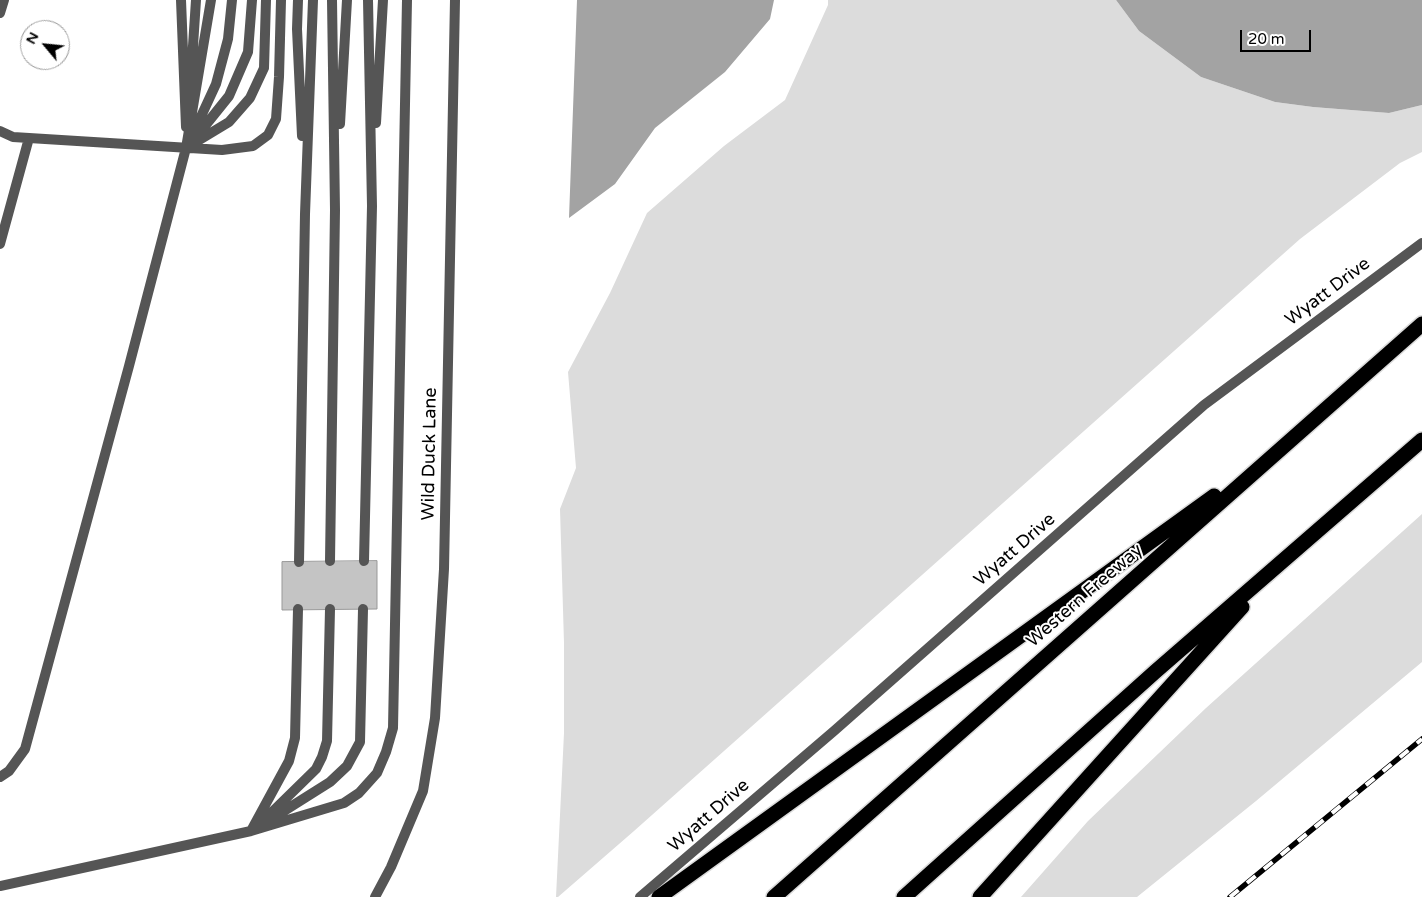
<!DOCTYPE html>
<html>
<head>
<meta charset="utf-8">
<style>
	body { margin:0 }
	#map { position:relative; width:1422px; height:897px; overflow:hidden; background:#fff; font-family:"Varela Round",sans-serif }
	canvas { display:block }
	.north { position:absolute; left:20px; top:20px; width:50px; height:50px; box-sizing:border-box; background:#fff; border:1px solid #999; border-radius:50%; rotate:298deg; font-size:14px; font-weight:700; line-height:20px; text-align:center; color:#000 }
	.north::after { content:''; display:block; margin:auto; width:18px; height:22px; background:#000; clip-path:polygon(50% 0,100% 100%,50% 72%,0 100%) }
	.scale { position:absolute; left:1240px; top:30px; width:71px; height:22px; box-sizing:border-box; border:2px solid #000; border-top:0; padding-left:6px; font-size:15px; line-height:18px; white-space:nowrap; color:#000; -webkit-text-stroke:4px #fff; paint-order:stroke }
</style>
</head>
<body>
<div id="map">
<canvas width="1422" height="897"></canvas>
<div class="north">N</div>
<div class="scale">20 m</div>
</div>
<script>
const ctx = document.querySelector('canvas').getContext('2d');
ctx.lineJoin = 'round';
function paint(path, color) { ctx.fillStyle = color; ctx.fill(path, 'evenodd'); }
function trace(path, color, width, dash) { ctx.strokeStyle = color; ctx.lineWidth = width; ctx.lineCap = dash ? 'butt' : 'round'; ctx.setLineDash(dash || []); ctx.stroke(path); }
function drawText(font, color, halo, rows, align = 'center') {
  ctx.font = font + ' "Varela Round",sans-serif'; ctx.lineWidth = 4; ctx.setLineDash([]); ctx.textBaseline = 'middle'; ctx.strokeStyle = halo; ctx.fillStyle = color; for (const [text, x, y, turn = 0] of rows) {
    ctx.save(); ctx.translate(x, y); ctx.rotate((+turn || 0) * Math.PI / 180); ctx.textAlign = isNaN(turn) ? turn : align; if (halo) ctx.strokeText(text, 0, 0); ctx.fillText(text, 0, 0); ctx.restore();
  }
}
paint(new Path2D(`
	M828,0H1116L1139,31L1201,77L1275,102L1313,107L1389,113L1422,105V152L1400,163L1300,239L634,831L558,897H556L564,733V643L560,509L576,468L568,372L610,293L647,213L724,146L785,100L828,5Z
	M1422,514V662L1256,801L1137,897H1021L1088,821L1206,708Z`), '#dcdcdc');
paint(new Path2D(`
	M577,0H774L770,19L725,72L655,128L615,184L569,218Z
	M1116,0H1422V105L1389,113L1313,107L1275,102L1201,77L1139,31Z`), '#a3a3a3');
const building = new Path2D(`
	M377,561V609L282,610V562Z`);
paint(building, '#c4c4c4');
trace(building, '#999', 1);
const highway = new Path2D(`
	M659,897L1214,496
	M774,897L1422,324
	M904,897L1156,671L1422,440
	M980,897L1242,607`);
trace(highway, '#dbdbdb', 18);
trace(new Path2D(`
	M181,0L186,127
	M298,0L297,29L302,136
	M0,13L4,0
	M190,92L196,0
	M376,123L383,0
	M340,124L347,0
	M0,131L13,137L222,150L253,146L268,135L276,119L279,77L281,0
	M192,136L216,84L228,39L232,0
	M192,142L229,96L248,52L252,0
	M186,148L229,122L250,98L264,68L266,0
	M0,244L29,138
	M330,561L335,210L332,0
	M364,561L372,206L368,0
	M299,562L305,214L313,0
	M0,777L9,771L25,749L129,366L186,148L211,0
	M268,816L316,769L322,757L327,741L330,609
	M265,823L330,782L347,766L360,742L363,609
	M251,831L289,761L295,738L298,609
	M0,886L251,831L344,803L359,793L377,773L386,752L393,728L407,0`), '#555', 10);
trace(new Path2D(`
	M375,897L391,867L423,791L435,718L444,569L455,0
	M640,897L834,731L1204,405L1422,243`), '#555', 10);
trace(highway, '#000', 15);
const rail = new Path2D(`
	M1230,897L1422,739`);
trace(rail, '#000', 5.5);
trace(rail, '#fff', 4, [11]);
drawText('18px', '#000', '#fff', [
	["Wyatt Drive",1328,292,-37],
	["Wild Duck Lane",430,454,-89],
	["Wyatt Drive",1015,550,-41],
	["Western Freeway",1085,596,-41],
	["Wyatt Drive",709,816,-41]
]);
</script>
</body>
</html>
